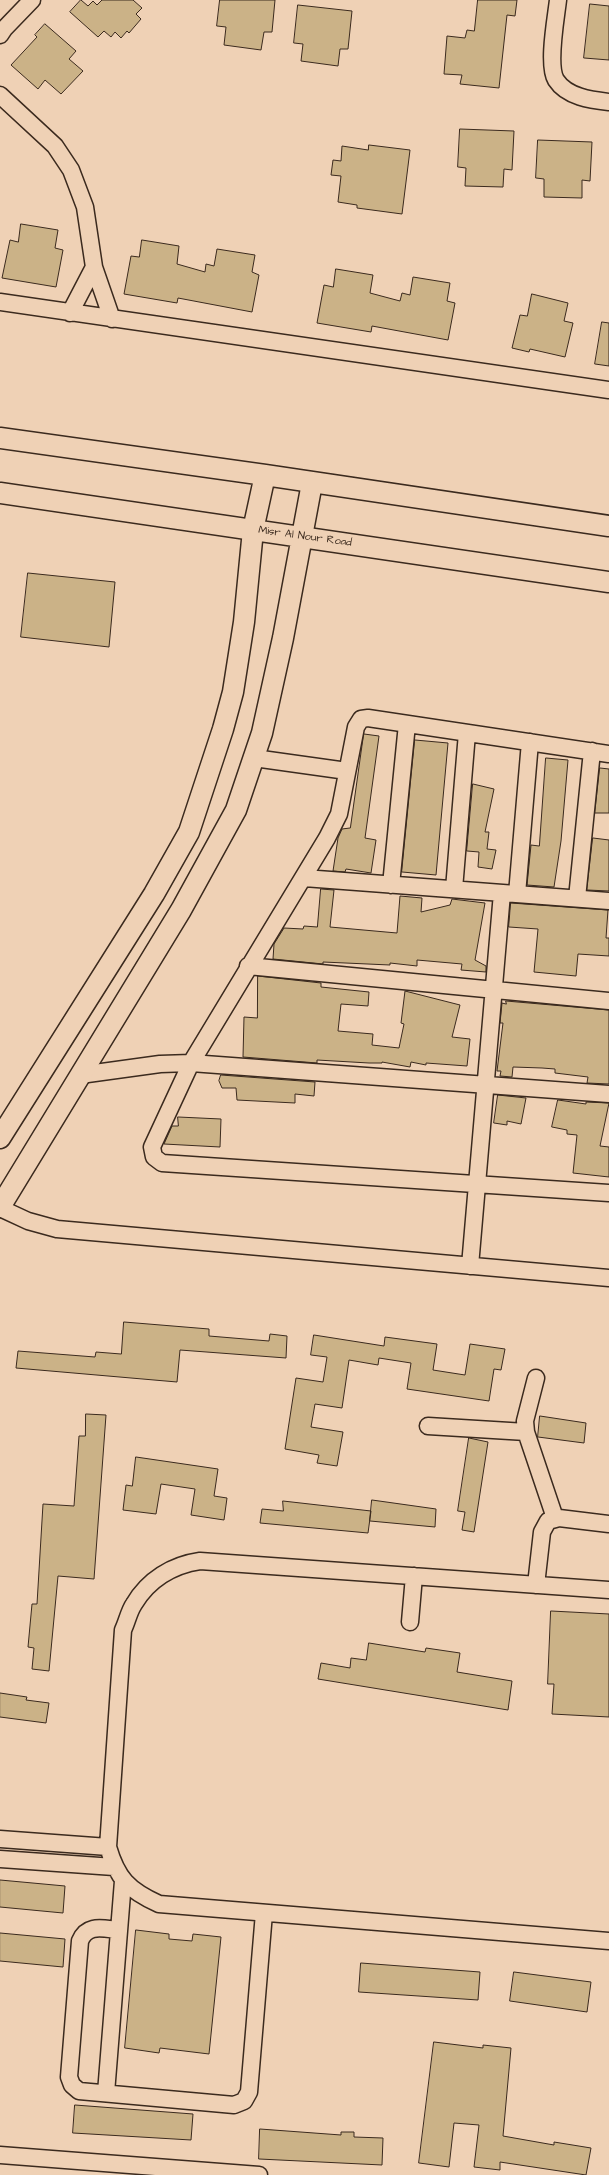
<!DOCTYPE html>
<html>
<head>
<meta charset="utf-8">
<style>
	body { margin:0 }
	canvas { display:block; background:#efd1b5 }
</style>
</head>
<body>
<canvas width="609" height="2175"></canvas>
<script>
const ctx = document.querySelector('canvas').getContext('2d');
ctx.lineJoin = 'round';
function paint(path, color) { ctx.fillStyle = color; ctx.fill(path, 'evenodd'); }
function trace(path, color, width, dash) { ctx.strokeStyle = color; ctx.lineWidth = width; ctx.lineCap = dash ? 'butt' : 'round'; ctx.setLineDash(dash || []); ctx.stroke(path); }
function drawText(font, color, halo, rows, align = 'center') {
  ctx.font = font + ' "Architects Daughter",sans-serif'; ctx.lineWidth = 3.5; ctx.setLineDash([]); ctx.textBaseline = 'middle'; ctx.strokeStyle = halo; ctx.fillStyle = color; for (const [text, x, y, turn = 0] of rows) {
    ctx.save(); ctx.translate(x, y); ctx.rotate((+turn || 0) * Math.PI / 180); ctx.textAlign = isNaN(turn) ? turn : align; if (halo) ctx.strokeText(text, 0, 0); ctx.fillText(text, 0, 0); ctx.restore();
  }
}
const building = new Path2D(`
	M81,0L88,6L93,1L97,5L102,0H133L142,8L136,14L141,19L129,33L127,31L121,38L115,32L111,37L104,31L98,37L70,12Z
	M220,0H275L272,32H264L261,50L224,45L226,27L217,26Z
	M478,0H517L515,16L507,15L499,88L460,84L462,75L444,74L447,36L465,38L467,30L474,31Z
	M590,4L609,6V60L584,58Z
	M298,5L352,11L348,49H340L338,66L301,61L303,44L294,43Z
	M45,24L76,51L69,59L83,71L61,94L45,80L38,89L11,65L37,37L35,35Z
	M460,129L514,131L512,170L504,169L503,187L465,186L466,168L458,167Z
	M538,140L592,142L590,181L582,180V198L544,197V179L536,178Z
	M369,145L410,150L402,214L357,208V205L338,202L341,176L331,175L333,160L341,161L342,146L368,150Z
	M21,224L58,230L55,248L63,250L56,287L2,278L10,240L18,242Z
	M142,240L179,246L177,264L205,272L206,264L214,266L217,249L255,255L252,272L259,275L252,312L178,298L177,303L124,294L131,256L139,257Z
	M336,269L373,275L370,293L400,301L402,293L410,295L413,277L450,283L447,301L455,303L448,340L372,326L371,332L317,323L324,285L333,287Z
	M532,294L568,303L564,321L573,323L565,357L530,349L529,352L512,348L520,315L527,316Z
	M602,322L609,323V366L595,364Z
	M28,573L115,582L109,647L21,637Z
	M364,734L379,736L365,838L376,840L371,873L346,869L345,872L333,871L338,838L342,829L350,828Z
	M415,740L448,743L436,875L402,872Z
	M546,758L568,760L561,841L554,887L527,885L531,845L539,846Z
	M600,768L609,769V813H595Z
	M473,784L494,789L485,832H489L487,849L496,850L492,869L478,867L479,852L467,851Z
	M593,838L609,840V891L587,890Z
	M321,889L334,890L330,927L397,933L400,896L422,898L421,912L450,905L452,899L485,903L475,960L486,966V972L461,970L462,964L417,960V966L390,963V965L323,962V964L273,959L274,944L284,928L303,929L304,926L317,927Z
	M511,903L608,910L606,938H609V956L578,954L576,976L534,972L538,929L509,927Z
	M258,976L321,983V987L369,992L368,1006L341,1004L338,1031L373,1034L372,1045L399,1048L404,1024L401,1023L405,991L460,1005L452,1037L470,1039L467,1066L426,1063V1065L411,1062L410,1067L382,1062V1063H369L317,1060V1063L243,1057L244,1017L257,1018Z
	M506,1001L609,1010V1084L587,1083L588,1077L555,1073V1069L542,1068L513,1067L512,1077L500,1076L501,1071H497L503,1023H500L502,1003L506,1004Z
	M221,1075L315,1082L314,1096L295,1094V1103L237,1100L236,1088H222L219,1081Z
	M498,1095L526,1098L521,1124L507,1121V1125L494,1123Z
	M558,1100L586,1104V1102L609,1103L600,1146L609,1147V1177L573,1173L577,1135L567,1134V1130L552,1127Z
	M178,1117L221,1119L220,1147L164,1144L172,1126H178Z
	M124,1322L209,1329V1336L269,1341L270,1334L287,1336L286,1358L180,1350L177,1382L16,1368L18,1351L95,1357L96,1352L121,1354Z
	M314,1335L384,1346L385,1337L437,1344L433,1370L465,1375L470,1344L505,1349L501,1370L494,1369L489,1401L407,1389L411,1363L379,1358L378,1365L349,1360L342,1408L315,1404L311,1427L343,1432L337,1466L317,1463L319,1455L285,1449L296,1378L323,1382L327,1357L311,1355Z
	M86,1414L106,1415L94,1579L58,1576L49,1671L32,1669L34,1648L28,1647L32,1604H37L43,1504L74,1506L79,1436H85Z
	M540,1416L586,1423L584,1443L538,1437Z
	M469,1438L488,1442L474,1532L462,1530L465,1512L458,1511Z
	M136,1457L218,1469L214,1496L227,1498L224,1520L191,1515L195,1489L161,1484L156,1514L123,1510L126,1485L132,1486Z
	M372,1500L436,1509L435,1527L370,1521Z
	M283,1501L371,1511L368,1533L260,1523L262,1509L283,1511Z
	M551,1611L609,1614V1717L552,1714L554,1684H548Z
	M369,1643L425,1652L426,1648L460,1653L457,1672L512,1681L508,1710L318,1679L321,1663L350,1668L351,1658L366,1660Z
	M0,1693L27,1697L26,1700L49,1703L46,1723L0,1717Z
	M0,1880L65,1886L63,1913L0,1907Z
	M136,1930L169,1934V1939L192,1941L193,1934L221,1937L209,2054L160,2048L159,2053L125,2048Z
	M0,1933L65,1939L63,1967L0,1961Z
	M361,1963L480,1972L478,2000L359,1992Z
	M514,1972L591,1982L587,2012L510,2001Z
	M434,2042L483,2048V2045L511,2048L503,2136L554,2145V2142L591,2148L586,2175L500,2162V2170L474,2167L479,2125L454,2123L449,2167L419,2163Z
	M75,2105L193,2114L191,2140L73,2133Z
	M260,2129L341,2135V2132H354V2137L383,2138L382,2165L259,2159Z`);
paint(building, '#cbb287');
trace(building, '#3b2a1e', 1);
const minor = new Path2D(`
	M558,0C556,18 547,65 556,80C567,97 591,100 609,102
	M0,35L4,29L32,0
	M0,95L55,146L71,170L85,207L94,267L112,319
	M0,302L609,390
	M70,313L94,267
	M609,754L368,718L361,719L356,727L339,814L327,838L191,1063L152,1147L154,1157L162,1163L609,1193
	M254,758L347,771
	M304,878L609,901
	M391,885L407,724
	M454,889L467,733
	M517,894L530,742
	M577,898L592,751
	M248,966L609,1001
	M80,1075L160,1064L191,1063L609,1094
	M0,1208L28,1221L57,1229L609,1278
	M470,1266L502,893
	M536,1378L525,1421L526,1432L555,1518
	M428,1426L526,1432
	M536,1585L542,1532L548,1521L559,1518L609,1524
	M609,1590L200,1561C172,1565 148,1580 134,1604C129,1611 127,1622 123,1630L108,1847C117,1878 128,1890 159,1904L609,1941
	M410,1622L414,1576
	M0,1839L108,1847
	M0,1859L114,1867
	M119,1930C104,1929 87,1923 80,1941L69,2077L72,2085L79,2091L234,2105L244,2101L249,2092L264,1913
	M106,2093L123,1881
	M0,2155L259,2175`);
const tertiary = new Path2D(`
	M0,438L265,475L609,526
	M0,493L609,582
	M0,1138L154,894L189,832L223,729L233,692L244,622L253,530L265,475
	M0,1207L181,910L236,810L262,733L283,638L312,483`);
trace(minor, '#3b2a1e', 19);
trace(tertiary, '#3b2a1e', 23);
trace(minor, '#efd1b5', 16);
trace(tertiary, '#efd1b5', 20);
drawText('11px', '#3b2a1e', '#efd1b5', [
	["Misr Al Nour Road",305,537,8]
]);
</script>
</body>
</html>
